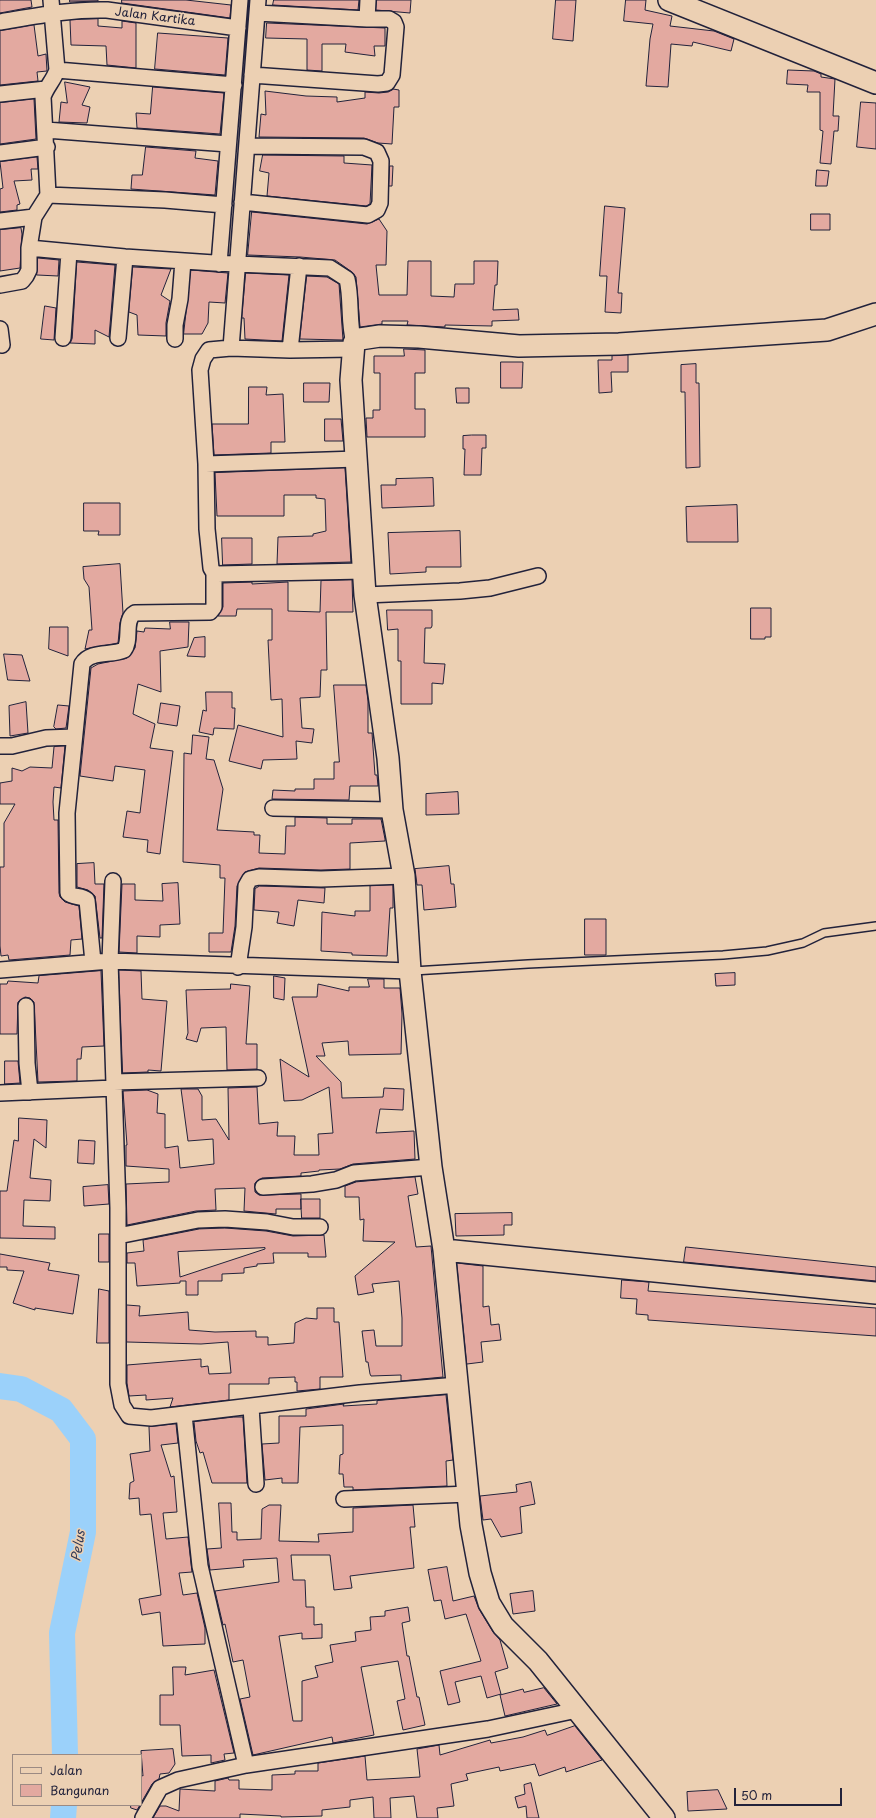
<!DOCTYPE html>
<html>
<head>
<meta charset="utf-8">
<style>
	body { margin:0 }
	#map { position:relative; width:876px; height:1818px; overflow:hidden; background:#ecd0b3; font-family:"Playpen Sans",sans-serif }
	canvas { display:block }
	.legend { position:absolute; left:12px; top:1754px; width:130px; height:52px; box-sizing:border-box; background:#ecd0b3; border:1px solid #9b8a83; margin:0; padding:5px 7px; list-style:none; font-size:12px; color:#22223b }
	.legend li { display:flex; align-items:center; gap:8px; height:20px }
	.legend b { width:20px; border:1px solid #9b8a83 }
	.scale { position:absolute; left:734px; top:1788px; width:108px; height:18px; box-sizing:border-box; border:2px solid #22223b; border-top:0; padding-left:5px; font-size:12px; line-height:14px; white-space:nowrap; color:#22223b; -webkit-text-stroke:3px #ecd0b3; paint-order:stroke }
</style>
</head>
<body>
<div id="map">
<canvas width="876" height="1818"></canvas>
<ul class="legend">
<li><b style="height:5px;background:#ecd0b3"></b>Jalan</li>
<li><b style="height:11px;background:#e3a9a0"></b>Bangunan</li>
</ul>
<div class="scale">50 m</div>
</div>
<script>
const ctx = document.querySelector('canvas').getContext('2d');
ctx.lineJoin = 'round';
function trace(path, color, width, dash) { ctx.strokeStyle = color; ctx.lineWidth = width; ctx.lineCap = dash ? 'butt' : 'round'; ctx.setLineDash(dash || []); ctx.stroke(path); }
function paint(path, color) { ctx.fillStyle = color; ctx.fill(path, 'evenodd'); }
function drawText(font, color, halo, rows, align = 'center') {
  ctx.font = font + ' "Playpen Sans",sans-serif'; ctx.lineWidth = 3; ctx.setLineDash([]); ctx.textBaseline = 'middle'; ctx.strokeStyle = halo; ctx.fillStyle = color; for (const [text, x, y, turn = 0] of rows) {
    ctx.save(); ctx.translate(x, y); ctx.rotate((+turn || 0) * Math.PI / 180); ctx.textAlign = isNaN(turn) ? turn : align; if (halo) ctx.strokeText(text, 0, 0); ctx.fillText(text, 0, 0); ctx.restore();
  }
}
trace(new Path2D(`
	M0,1386L21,1389L61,1410L83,1439V1532L62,1633L65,1755
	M63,1818L64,1805`), '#9bd1fa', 26);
const building = new Path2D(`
	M0,0H31L32,7L0,13Z
	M70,0H98V1L70,2Z
	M122,0H186L231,5L230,18L122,3Z
	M274,0H359L358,10L273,5Z
	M377,0H411L410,13L376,10Z
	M556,0H576L573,41L553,39Z
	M626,0H646L645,10L672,16L670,26L714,31L734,39L731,51L693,42L692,46L671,44L668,87L646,86L650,39L653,24L624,21Z
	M98,19V26L122,28V21L136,23V68L107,65L106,46L71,45L70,20Z
	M267,23L385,28V46H374L375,56L345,52L346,44H322V71L307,70V39L266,38Z
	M34,25L38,56L46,54L47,71L37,72L38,81L0,85V31Z
	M158,33L228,38L225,75L155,69Z
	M788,70L814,71L821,74V77L835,79L833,116H839L838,131H834L831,164L820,163L823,131L820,130V92H807L808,85L787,84Z
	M65,82L90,87L82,105L90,107L87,123L59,122L61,102L67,103Z
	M153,87L224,93L220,134L137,128L136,113L150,114Z
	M393,89L399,90V107H394L392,144L378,143L364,138L259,137L261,114L266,115L265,91L306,96L337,97V102L365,98V92L379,93L388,92Z
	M34,99L36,139L0,144V103Z
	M861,102L876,103V149L857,147Z
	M146,147L196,151L195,158L218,161L215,195L131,189L132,175H142Z
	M263,155L344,156V163L372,165L370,204L366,206L267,196L269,173L260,171Z
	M37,157L38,169H31L32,180L14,181L20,204L17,205V210L0,212V189L3,188L0,162Z
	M390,166H393L392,186H389Z
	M817,170L829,171L827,186H816Z
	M605,206L625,208L618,293H622L621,313L605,312L607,276H600Z
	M252,212L367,224L379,219L387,231L386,265H376L379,295H407L408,261H431V296L454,297L455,284H474V261H498L497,285H495L493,310L518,309L519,320L492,321V326L445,325V327L407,325L408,321H382V324L360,327L356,277L352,272L335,260L300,257L248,255Z
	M811,214H830V230H811Z
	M21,228L22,234L20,268L0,271V230Z
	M38,258L59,260L58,276L37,275Z
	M77,262L115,265L109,337L95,330V344L70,343L72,339Z
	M133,267L171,269L161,295L170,301L166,323V336L138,335L137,315L129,312Z
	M191,270L228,273L225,303L209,302L208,323L202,334H184Z
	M246,273L289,275L282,341L245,339L244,318H242Z
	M307,276L327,277L339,284L343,340L300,339Z
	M45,306L56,308L54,340L41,339Z
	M404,349L425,350V373H415V409H425V437H367L366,418H373V410H380V373H374V356H404Z
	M628,355V372H611L612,392L599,393L598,360H612V356Z
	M501,362H523L522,388H501Z
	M696,364V383H699L700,467L686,468L685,392H681V365Z
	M304,383H330L329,402H304Z
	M249,387H267L266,395L283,394L285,442H271V453L214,455L212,424H248Z
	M456,388H469V403H457Z
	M325,419H341L343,441H325Z
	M472,435H486V448H482L481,475H464L465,449H463V436Z
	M345,468L351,562L277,564L278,537L313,536V534L326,531L325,499L316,498V495H284V516H217L215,473Z
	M433,478L434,506L382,508L381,485H396V479Z
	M84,503H120V535H98L99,531H84Z
	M737,505L738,542H687L686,507Z
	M460,531L461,567H426V572L390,574L388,533Z
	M222,538H252V564L223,565Z
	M120,564L123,613L120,623L118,643L85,649L89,630H92L89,587L84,579L83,567Z
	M352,580L353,612H326L327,670H321L320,697L300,698L302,728L314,729L312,743L296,741L297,759L263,760L261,769L229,761L238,725L283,737L282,699L271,700L268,640H272V609H237L236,616H218L223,607V583L252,582V584L288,582V611L320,612L321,581Z
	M751,608H771V637H765V639H751Z
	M387,610H432V626L431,628H425L424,663L445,664L443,684L432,683V704H401V661H398V629L388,630Z
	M170,622H189L188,647L160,651L161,692L138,684L133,714L155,724L150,748L173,751L160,854L147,852L148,840L123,837L127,811L140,813L145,770L115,766L113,781L80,776L91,668L98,664L127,658L135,648L137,631L144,632L145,628L170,629Z
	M50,627H68V656L49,649Z
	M205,637V657L187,656L194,638Z
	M4,654L22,655L30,681L8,680Z
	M334,685H366L368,701V733H372L375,775H377L378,786H350L349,800L272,799L273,790L295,791V789H314V779H334V762H339Z
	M206,692H232V708H235L234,729L214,728L213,735L199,732L203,710L206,711Z
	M26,702L28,733L10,736L9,706Z
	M161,703L180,706L177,726L158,723Z
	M58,705L69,706L66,728L56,729L54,727Z
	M193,735L209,737L206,759L214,760L223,789L217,830L254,832V835H260L259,853L285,854L286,826H295V817L327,818V824H352V819H381L385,839V841L350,843V869L321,870L259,868L245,872L237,886L235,926L231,952H209V933H223L225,878H220V865L183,862L184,753L191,754Z
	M65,746L61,788L54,787L53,802L54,820H58L59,893L60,897L65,902L79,906L82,939L71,940L70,955L9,960L8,955L1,956L0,946V867H4V823L15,804H0V783L12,781V768L22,771L30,767L52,768L54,747Z
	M458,792L459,814L426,815V794Z
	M94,863L95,884H104L102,938H100L95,896L88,890L77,887V864Z
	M449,866L451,884H454L456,907L424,910L422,885H417L415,869Z
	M178,883L180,924L160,925V937L137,936V953L119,952L122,884H135V900L163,901L162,884Z
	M393,885V908H390L387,956L352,955V953L321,951L322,912L355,916V911H370V886Z
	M260,886L325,888L324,903L298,900L294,926L277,923L279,912L254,910L255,889Z
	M585,919H606V955H585Z
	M119,970L141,971L142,999L167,1001L161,1071L148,1070V1072L123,1073Z
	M101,971L104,1046L82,1047L81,1059H77V1081L38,1082L34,1002L30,998L25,997L18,1002L17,1034H0V984H7L8,981L38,983L39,976Z
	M735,973V985L716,986L715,974Z
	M274,976L285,978L284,1000L274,998Z
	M368,979H384V988H400L402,1014L401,1054L349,1055L348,1041L322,1043L325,1056H316L341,1082L342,1098L383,1097L384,1088L404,1089L403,1110L380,1109L376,1133L414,1131L415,1159L353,1164L340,1169L319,1170V1171L301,1173V1176L262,1178L255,1183V1192L259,1195L301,1194V1209H276V1214L244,1211L245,1188L215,1189L216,1210L196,1211L127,1225L126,1184L169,1182V1169L126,1166V1145H127L123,1091L147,1090L158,1094L157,1113L165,1114V1148L178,1146L180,1168L214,1164L213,1139L188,1141L181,1089H198L202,1096V1120L216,1119L229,1140L228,1088L257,1087L259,1124L278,1122L277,1136H295L294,1155H319L318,1134L333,1133L329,1087L302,1100L284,1101L280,1059L309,1077L292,997H317L318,984L349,991V987H369Z
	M231,984L250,986L246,1044H257V1069L227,1070L226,1027L201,1028L197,1042L186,1039L188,1033L186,990L230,989Z
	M5,1061H18L20,1083L5,1084Z
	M19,1118L47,1120L46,1148L34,1139L30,1178L51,1180L50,1201L24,1200L23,1226L55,1227V1239L0,1238V1191H7L14,1140L18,1141Z
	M79,1140L95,1141L94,1164L78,1163Z
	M415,1177L418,1194L408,1196L416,1247L431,1246L443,1377L401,1381V1375L371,1376L370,1374L368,1362H366L362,1331L374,1330L376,1346H402V1318L399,1281L372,1284L374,1292L358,1295L355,1276L395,1242L363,1241L364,1219L360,1220L359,1197H345V1186L356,1182Z
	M108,1185L109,1204L84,1206L83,1187Z
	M301,1199H320V1218H302Z
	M512,1213V1225H504V1235L456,1236L455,1214Z
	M225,1228L266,1231L293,1236L324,1235L326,1257H308V1253H273L274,1263L257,1264V1266L244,1268V1273L222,1274V1281H198V1295H186V1281H180V1283L137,1286L135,1263H127V1253L144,1251L143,1240L199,1229ZM265,1248V1249L180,1277L178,1252Z
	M99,1234H109V1262H99Z
	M686,1247L876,1267V1281L684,1262Z
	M0,1254L50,1263L48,1270L79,1275L73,1314L35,1308V1310L13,1303L24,1271L7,1270V1267H0Z
	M457,1263L483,1266V1307L489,1306L491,1325L499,1324L501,1340L481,1342L483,1362L467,1364Z
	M622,1280L649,1282L648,1291L876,1308V1336L648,1320V1315L636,1314L637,1299L621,1298Z
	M99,1289L109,1291V1343H97Z
	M127,1305L140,1306L139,1316L188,1312L189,1330L215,1332L256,1331V1337H268V1345L294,1343L295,1323L306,1318L317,1319V1308H334V1322H339L343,1377H320V1389L297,1391V1382H295V1377L269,1378V1384H229V1400L170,1407L173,1398L146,1400V1395L129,1396L127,1383V1365L201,1359V1367L208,1366L209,1374L231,1373L228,1342L201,1344L127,1342Z
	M446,1395L453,1460L446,1461L447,1486L353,1490V1487H344L343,1474H339L340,1455L343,1454V1425L300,1427L298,1483H282V1478L265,1480L262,1444L279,1443V1416H306V1409L344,1404L343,1406L377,1404V1401Z
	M234,1417H243L247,1483H212L203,1452L200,1453L196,1441L194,1422Z
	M176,1424L178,1443L161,1445L171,1477L174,1476L177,1512L163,1513L166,1539L188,1537L192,1572L179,1573L183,1595L197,1593L205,1628V1644L163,1646L160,1612L142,1615L139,1599L161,1595L151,1514L140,1515L139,1498L129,1499L130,1483L134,1481L130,1454L150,1451L149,1427Z
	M531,1482L535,1504L520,1507L522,1533L501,1537L491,1519L483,1520L480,1496L517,1492L516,1485Z
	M219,1503H231L232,1532H237V1540L261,1539L262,1509L269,1505H281L279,1541L319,1542L318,1534L353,1532V1508L413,1505L415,1527H410L414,1568L350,1576L352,1588L334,1590L330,1555H291L293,1580H305L306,1607H314V1625L322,1624V1638L302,1639V1633L279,1636L293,1721H302V1681L318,1677L315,1666L333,1662L330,1645L356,1641L355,1632L371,1630L370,1617L385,1616V1611L408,1607L410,1621L402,1623L407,1656H409L417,1697H419L425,1725L403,1730L397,1701L405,1699L398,1661L361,1667L374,1735L333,1743L332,1737L253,1755L240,1699L250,1697L243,1660L233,1662L225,1624L223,1625L215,1591L279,1582L277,1558L243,1560L244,1567L210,1570L207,1549L221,1548Z
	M447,1567L453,1601L474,1596L479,1609L493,1632L500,1640L508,1668L495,1672L501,1694L487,1698L481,1676L455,1682L460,1702L448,1705L440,1671L481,1661L466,1614L445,1619L441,1600L434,1601L428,1570Z
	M533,1591L535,1611L513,1614L510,1594Z
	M173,1667H186L185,1675L214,1670L234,1753L224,1754L225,1760L211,1763V1755L182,1756L180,1725H160V1695H173Z
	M544,1688L557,1704L505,1716L500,1695L523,1689L524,1692Z
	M575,1726L602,1760L566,1772L565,1767L539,1776L535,1764L500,1771L499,1767L466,1774L468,1780L451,1784L454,1806L437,1808L438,1818H417L414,1796L390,1798L391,1818H374L373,1797L350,1800V1807L322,1810V1816L281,1817V1816L240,1814V1818H153L160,1806H166L179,1811L180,1789L215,1791V1781L228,1778L229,1780H239V1789L272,1790V1775L295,1774V1771H318V1763L365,1756L367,1780L420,1777L417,1749L439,1745L440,1755L490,1740L491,1743L523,1737L545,1730L547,1735Z
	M173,1749L175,1764L169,1773L160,1774L159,1779L152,1784L141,1803V1775L143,1776L141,1751Z
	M531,1783L539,1818H527L526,1806L518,1808L515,1797L525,1794L524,1785Z
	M718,1790L727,1809L688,1811L687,1792Z
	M131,1805H140L137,1810L131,1808Z`);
paint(building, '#e3a9a0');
trace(building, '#22223b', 1);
const lane = new Path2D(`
	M413,971L528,964L723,955L767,951L803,943L824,933L876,926`);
const street = new Path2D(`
	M367,19L368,0
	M0,22C36,16 70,9 107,10L238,28
	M57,70L234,85
	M252,75L378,84L387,83L392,75L396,27L394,22L389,19H367L257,13
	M0,94L46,89
	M46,130L228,144
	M0,153L47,147
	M48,195L165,200L224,205
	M242,202L368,215L377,210L380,203L381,161L377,152L364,147L247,146
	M0,221L34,217
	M29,248L125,257L214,263L330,268L347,279C352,300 348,322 354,343
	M219,264L240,0
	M0,285L22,281L26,276L29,270V248L34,217L48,195L43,97C46,87 54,80 57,70L51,0
	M0,329L2,345
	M63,338L69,252
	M118,338L125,257
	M175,339V325L180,299L183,261
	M231,348L258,0
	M352,349L290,350L231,348L209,350L203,359L200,370L206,464L207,529L211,568L214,573L217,574L364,571
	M290,350L299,266
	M206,464L357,459
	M365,595L460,591L490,588L538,576
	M0,746H12L46,738L74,737
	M273,808L392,810
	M113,881L110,961L118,1208V1384L122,1405L129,1416L151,1418L360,1393L458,1385
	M93,962L87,900C81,895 73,898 68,893L67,813L82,664C90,650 112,656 124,650C132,640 123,620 135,613L210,612L214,607V573
	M238,967L244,927L246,886L250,879L259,877L321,879L404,876
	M0,970L110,961L410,971
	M26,1006L27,1063L30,1092
	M114,1082L258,1078
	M0,1093L114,1088
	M263,1187L312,1184L336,1180L354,1173L431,1167
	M118,1236L198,1220L225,1219L267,1222L293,1227H320
	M251,1407L256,1484
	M184,1415L200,1566L246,1765
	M344,1499L469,1494
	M143,1818L160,1788L178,1780L246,1765L488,1729L577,1710`);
const secondary = new Path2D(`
	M669,0L876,83
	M444,1250L876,1293
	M664,1818L538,1661L503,1626L489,1603L480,1573L471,1525L444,1250L431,1167L410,971L404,876L392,810L388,758L365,595L351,380L354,343L360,339L380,336L419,337L519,346L619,344L827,330L876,314`);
trace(lane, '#22223b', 10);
trace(street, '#22223b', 18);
trace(secondary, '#22223b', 24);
trace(lane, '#ecd0b3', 7);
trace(street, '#ecd0b3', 15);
trace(secondary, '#ecd0b3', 21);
drawText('12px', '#22223b', '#ecd0b3', [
	["Jalan Kartika",155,17,7]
]);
drawText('italic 13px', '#343c58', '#ecd0b3', [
	["Pelus",79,1546,-81]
]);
</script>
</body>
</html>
